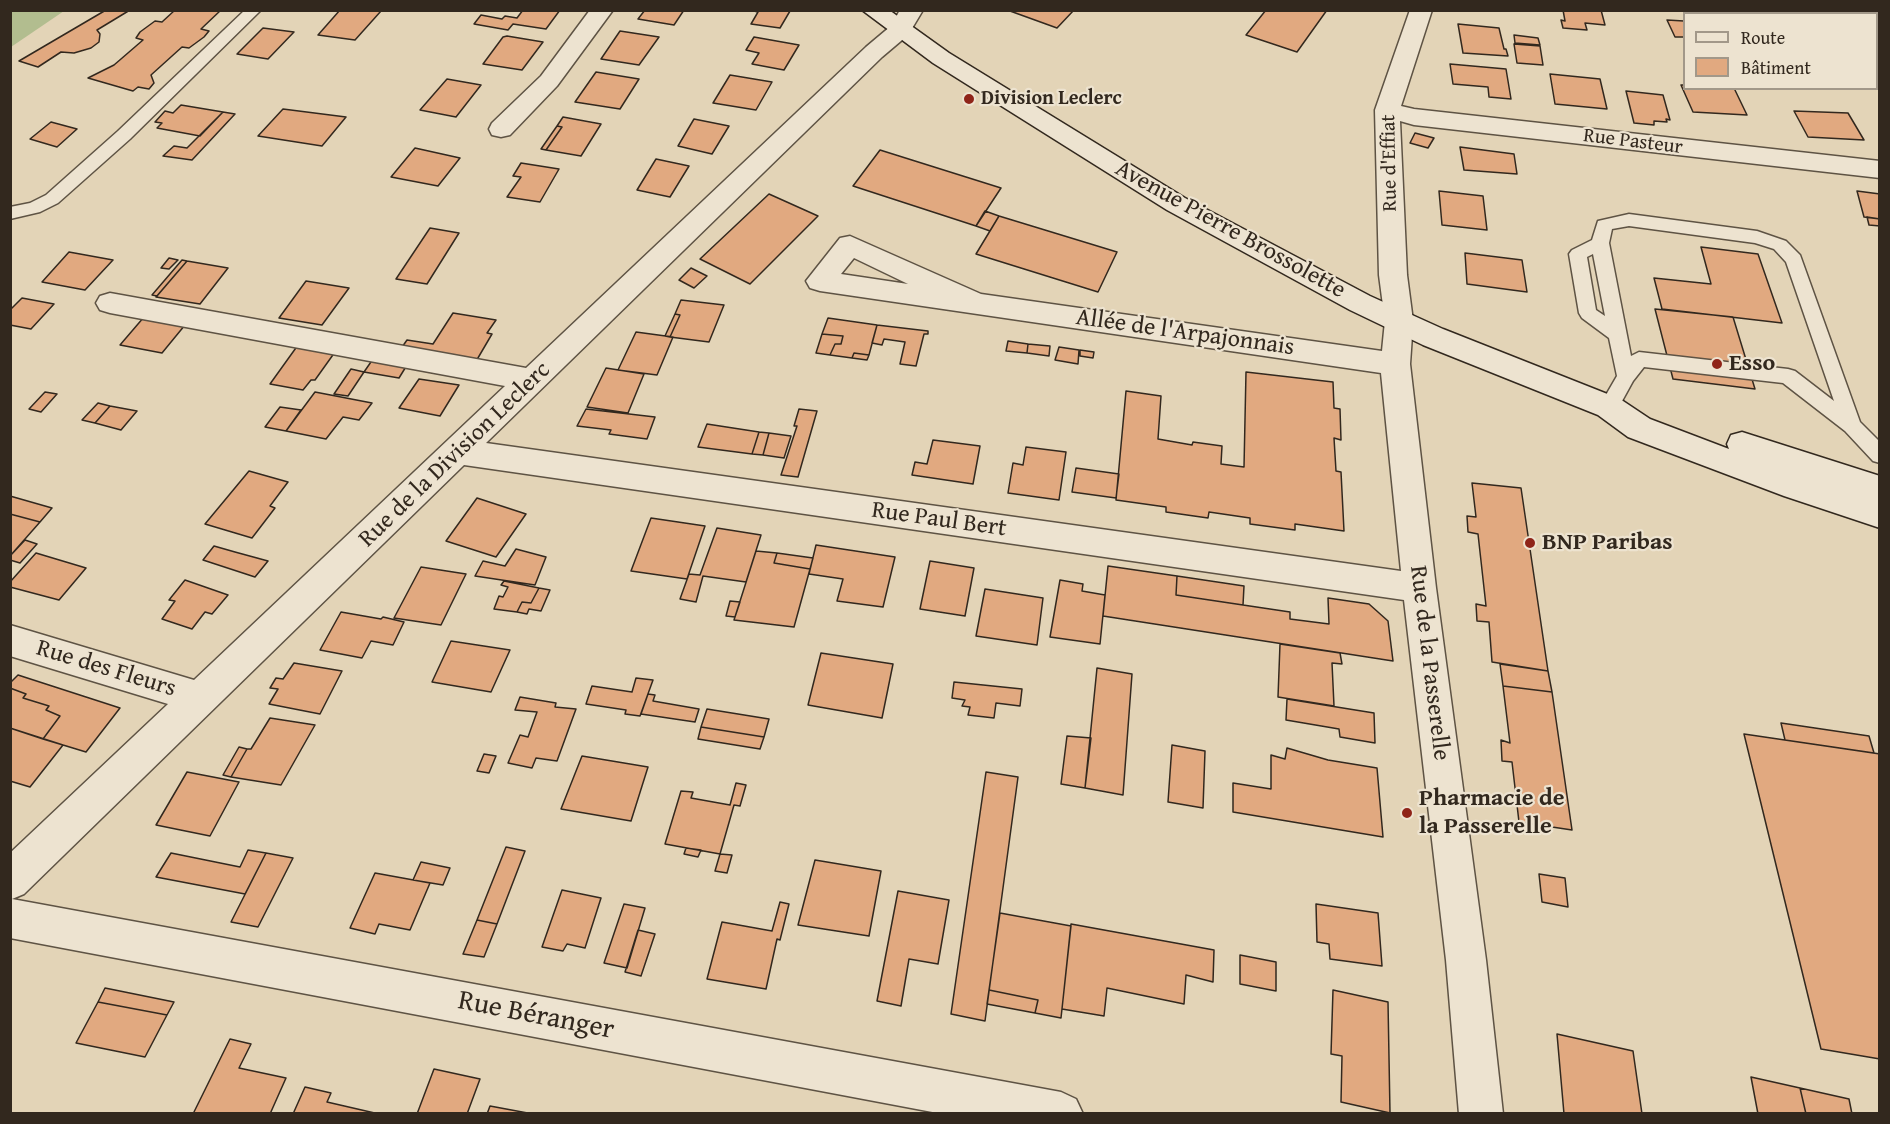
<!DOCTYPE html>
<html>
<head>
<meta charset="utf-8">
<style>
	body { margin:0 }
	#map { position:relative; width:1890px; height:1124px; overflow:hidden; background:#e3d4b7; font-family:"Gentium Book Plus",serif }
	canvas { display:block }
	.frame { position:absolute; inset:0; border:12px solid #32281e; pointer-events:none }
	.legend { position:absolute; left:1683px; top:12px; width:195px; height:78px; box-sizing:border-box; background:#ede3d0; border:2px solid #a29889; margin:0; padding:8px 10px; list-style:none; font-size:18px; color:#32281e }
	.legend li { display:flex; align-items:center; gap:12px; height:30px }
	.legend b { width:30px; border:2px solid #a29889 }
</style>
</head>
<body>
<div id="map">
<canvas width="1890" height="1124"></canvas>
<div class="frame"></div>
<ul class="legend">
<li><b style="height:8px;background:#ede3d0"></b>Route</li>
<li><b style="height:16px;background:#e1a980"></b>Bâtiment</li>
</ul>
</div>
<script>
const ctx = document.querySelector('canvas').getContext('2d');
ctx.lineJoin = 'round';
function paint(path, color) { ctx.fillStyle = color; ctx.fill(path, 'evenodd'); }
function trace(path, color, width, dash) { ctx.strokeStyle = color; ctx.lineWidth = width; ctx.lineCap = dash ? 'butt' : 'round'; ctx.setLineDash(dash || []); ctx.stroke(path); }
function drawText(font, color, halo, rows, align = 'center') {
  ctx.font = font + ' "Gentium Book Plus",serif'; ctx.lineWidth = 4.5; ctx.setLineDash([]); ctx.textBaseline = 'middle'; ctx.strokeStyle = halo; ctx.fillStyle = color; for (const [text, x, y, turn = 0] of rows) {
    ctx.save(); ctx.translate(x, y); ctx.rotate((+turn || 0) * Math.PI / 180); ctx.textAlign = isNaN(turn) ? turn : align; if (halo) ctx.strokeText(text, 0, 0); ctx.fillText(text, 0, 0); ctx.restore();
  }
}
paint(new Path2D(`
	M11,10H64V11L11,47Z`), '#b2bd8f');
const building = new Path2D(`
	M106,10H130L97,30L100,34L99,42L91,48L74,53L61,52L38,67L19,61Z
	M175,10H221L201,29L209,31L204,37L189,48L182,47L151,75L154,83L149,89L138,87L133,91L88,78L114,65L143,40L136,38L140,32L155,21L162,22Z
	M340,10H377L381,11L355,40L318,35Z
	M523,10H560L546,29L513,24L508,30L474,24L481,15L502,19L505,16L517,18Z
	M645,10H684L674,25L638,19Z
	M750,10H788L790,11L780,28L751,24L758,12Z
	M1074,10L1057,28L1010,11L1011,10Z
	M1266,10H1327L1297,52L1246,35Z
	M1563,10H1601L1605,25L1585,23L1587,30L1563,28L1561,20L1565,21Z
	M1667,20L1684,21V37H1675Z
	M1458,24L1499,28L1504,49H1506L1508,56L1463,53Z
	M263,28L294,32L268,59L237,54Z
	M620,31L659,37L639,65L601,59Z
	M1514,35L1538,38L1540,45L1515,43Z
	M503,37L507,36L543,42L522,70L483,64Z
	M754,37L799,45L784,70L752,64L759,53L746,50Z
	M1514,44L1540,46L1543,65L1517,63Z
	M1450,64L1506,69L1511,99L1489,97L1488,87L1453,84Z
	M596,72L639,79L620,109L575,102Z
	M1550,74L1600,79L1607,109L1555,104Z
	M730,75L772,82L756,110L713,103Z
	M447,79L481,85L456,117L420,110Z
	M1681,85H1684V88H1734L1747,115L1693,112Z
	M1626,91L1663,95L1670,120L1666,119L1667,122L1654,121V125L1634,123Z
	M181,105L223,112L200,136L157,128L162,123L155,122L165,111L173,113Z
	M283,109L346,117L322,146L258,136Z
	M1794,111L1848,113L1864,140L1808,137Z
	M223,112L235,114L192,160L163,156L174,146L187,148Z
	M563,117L601,124L581,156L546,150L562,127L557,126Z
	M694,119L729,126L712,154L678,146Z
	M51,122L77,129L57,147L30,139Z
	M557,126L562,127L546,150L541,149Z
	M1415,133L1434,138L1428,148L1410,143Z
	M1460,147L1514,154L1517,174L1464,170Z
	M415,148L460,158L438,186L391,177Z
	M880,150L1001,188L976,226L853,186Z
	M656,159L689,166L670,197L637,190Z
	M521,163L559,169L540,202L507,197L521,177L513,176Z
	M1439,191L1483,196L1487,230L1442,225Z
	M1857,191L1880,194V219L1864,217Z
	M769,194L818,216L750,284L700,259Z
	M985,211L999,216L990,231L976,226Z
	M999,216L1117,252L1098,292L976,254Z
	M1867,217L1880,219V226L1869,225Z
	M430,228L459,233L427,284L396,279Z
	M1701,247L1758,254L1782,323L1662,309L1654,278L1711,284Z
	M69,252L113,260L85,290L42,282Z
	M1465,253L1522,260L1527,292L1467,284Z
	M169,258L178,260L169,269L161,268Z
	M182,260L187,261L157,296L152,295Z
	M187,261L228,268L200,304L156,297Z
	M691,268L707,276L694,288L679,280Z
	M306,281L349,288L322,325L279,318Z
	M22,298L54,304L31,329L10,325V310Z
	M681,300L724,305L709,342L670,337L680,315L675,314Z
	M1655,309L1733,317L1755,389L1673,379Z
	M453,313L496,320L487,333L492,334L475,363L400,350L407,340L433,344Z
	M675,314L680,315L670,337L665,336Z
	M144,317L185,325L162,353L120,345Z
	M828,318L877,325L869,355L854,353L852,358L830,355L835,344H841L843,336L822,334Z
	M877,325L928,331V334H924L916,366L900,364L905,342L884,339L882,345L872,343Z
	M636,332L673,337L657,375L618,370Z
	M822,334L843,336L841,344H835L830,355L816,353Z
	M1008,341L1028,344L1027,353L1006,351Z
	M1028,344L1050,346L1049,356L1027,353Z
	M298,345L335,352L315,380H311L303,390L270,384Z
	M1059,347L1079,350L1078,364L1055,360Z
	M1080,350L1094,352L1093,358L1080,356Z
	M854,353L869,355L867,360L852,358Z
	M373,359L407,365L399,378L364,372Z
	M606,368L644,374L628,413L587,407Z
	M351,369L364,372L348,396L334,394Z
	M1246,372L1333,382L1334,408L1340,409L1341,440L1334,438L1336,471L1341,472L1344,531L1295,524V530L1250,524V518L1209,512L1208,518L1166,512V507L1116,500L1126,391L1161,396L1158,439L1192,445L1193,442L1222,446L1221,464L1244,467Z
	M419,379L459,385L440,416L399,408Z
	M45,392L57,394L41,412L29,409Z
	M315,392L372,403L359,420L343,417L326,439L286,431Z
	M98,403L110,406L95,423L82,420Z
	M110,406L137,411L121,430L95,423Z
	M280,407L301,410L286,431L265,427Z
	M586,409L655,417L647,439L609,434L611,430L577,426Z
	M799,409L817,411L798,477L781,475L797,426H794Z
	M707,424L759,432L752,454L698,447Z
	M759,432L769,433L763,455L752,454Z
	M769,433L791,436L784,458L763,455Z
	M933,440L980,446L973,484L912,475L915,462L927,464Z
	M1026,447L1066,452L1059,500L1008,493L1013,463L1023,465Z
	M1076,468L1119,474L1116,498L1072,492Z
	M249,471L288,482L270,506L275,508L252,538L205,524Z
	M1472,483L1521,488L1548,671L1492,662L1489,622L1477,621L1476,604L1486,606L1478,534L1468,532L1467,516L1476,517Z
	M10,496L52,508L40,522L10,514Z
	M477,498L526,514L496,557L446,541Z
	M10,514L40,522L10,556Z
	M651,518L705,526L687,579L631,571Z
	M717,528L761,535L746,582L703,576L696,602L680,599L689,574L700,575Z
	M25,540L37,544L20,563L10,560V556Z
	M816,545L895,557L883,607L837,601L843,579L809,574Z
	M214,546L235,552L268,561L255,577L203,560Z
	M516,549L546,557L535,585L475,576L483,561L505,566Z
	M756,551L777,553L774,563L810,569L794,627L734,620Z
	M36,553L86,568L59,600L10,587V582Z
	M777,553L813,558L810,569L774,563Z
	M930,561L974,568L965,616L920,609Z
	M1108,566L1177,576L1176,595L1290,612V619L1329,624L1328,598L1369,604L1388,621L1393,661L1103,616Z
	M421,567L466,574L441,625L394,618Z
	M1177,576L1244,586L1243,605L1176,595Z
	M185,580L228,595L212,614L205,612L192,629L162,619L175,601L169,600Z
	M1060,580L1083,584L1082,591L1105,595L1100,644L1050,637Z
	M504,581L539,588L531,603L522,602L517,612L494,609L499,596L503,597L508,587L501,585Z
	M539,588L550,590L541,611L529,609L527,614L517,612L522,602L531,603Z
	M985,589L1043,598L1037,645L976,636Z
	M730,601L740,602L735,617L726,616Z
	M341,612L381,619L383,617L404,622L393,645L371,641L362,658L320,650Z
	M451,641L510,650L491,692L432,682Z
	M1280,644L1340,653L1342,664L1332,663L1334,706L1278,697Z
	M821,653L893,664L882,718L808,705Z
	M294,663L342,671L320,714L269,704L278,689L270,688L276,678L283,679Z
	M1500,664L1548,671L1552,692L1503,686Z
	M1097,668L1132,674L1123,795L1085,788Z
	M18,675L120,708L86,752L63,745L43,739L60,716L46,710L49,706L23,698L26,694L10,688V683Z
	M636,678L653,680L640,716L625,714L626,710L586,704L592,686L632,692Z
	M954,682L1022,689L1020,706L996,703L994,718L968,715L970,707L962,706L965,700L952,698Z
	M1503,686L1552,692L1572,830L1519,822L1512,762L1502,761L1501,740L1510,743Z
	M10,688L26,694L23,698L49,706L46,710L60,716L43,739L10,728Z
	M648,694L655,695L653,701L699,709L695,722L641,714Z
	M520,697L556,703L555,707L576,709L557,761L536,758L532,768L508,763L520,735L528,737L537,712L515,710Z
	M1287,699L1374,713L1375,743L1340,737L1339,729L1286,720Z
	M707,709L769,719L764,737L701,727Z
	M270,718L315,725L281,785L231,777L247,749H251Z
	M1781,723L1869,736L1874,753L1785,740Z
	M701,727L764,737L760,749L698,739Z
	M10,728L63,745L30,787L10,781Z
	M1744,734L1880,754V1059L1821,1049Z
	M1067,736L1091,738L1085,788L1061,784Z
	M1172,745L1205,751L1203,808L1168,802Z
	M239,747L247,749L231,777L223,775Z
	M1287,748L1328,760L1377,768L1383,837L1233,812V783L1271,789V755L1285,759Z
	M484,754L496,756L489,773L477,771Z
	M582,756L648,767L631,821L561,809Z
	M187,772L239,782L210,836L156,825Z
	M986,772L1018,777L985,1021L951,1014Z
	M736,783L746,785L740,806L734,805L720,854L665,844L681,791L693,792L691,798L730,805Z
	M506,847L525,851L497,924L477,920Z
	M686,848L701,850L698,857L684,854Z
	M248,850L266,853L245,894L156,877L171,853L240,867Z
	M266,853L293,858L258,927L231,922Z
	M720,854L732,855L727,873L715,871Z
	M815,860L881,871L869,936L798,925Z
	M421,862L450,868L443,885L413,880Z
	M375,873L430,883L410,930L379,924L375,934L350,928Z
	M1539,874L1565,878L1568,907L1542,902Z
	M562,890L601,898L585,948L567,944L563,951L542,947Z
	M898,891L949,900L938,964L909,959L901,1006L877,1001Z
	M780,902L789,904L780,940L777,939L766,989L707,979L722,922L772,931Z
	M624,904L645,908L627,968L604,963Z
	M1316,904L1378,913L1382,966L1330,959L1329,944L1317,942Z
	M1000,913L1071,926L1061,1018L1035,1013L1038,1000L989,990Z
	M477,920L497,924L484,957L463,954Z
	M1071,924L1214,950L1213,982L1186,975L1184,1004L1107,988L1104,1016L1062,1009Z
	M638,930L655,934L641,976L625,972Z
	M1240,955L1276,962V991L1240,984Z
	M105,988L174,1002L167,1015L98,1002Z
	M989,990L1038,1000L1035,1013L987,1004Z
	M1333,990L1388,1002L1390,1113L1341,1102L1342,1056L1331,1054Z
	M98,1002L167,1015L145,1057L76,1043Z
	M1557,1034L1633,1051L1642,1114H1564Z
	M230,1039L251,1044L239,1068L286,1078L270,1114H193Z
	M434,1069L480,1079L467,1114H417Z
	M1751,1077L1800,1088L1806,1114H1758Z
	M305,1087L331,1093L327,1102L379,1114H293Z
	M1800,1088L1849,1099L1852,1114H1806Z
	M490,1106L533,1114H487Z`);
paint(building, '#e1a980');
trace(building, '#32281e', 1.5);
const lane = new Path2D(`
	M245,10H261L130,139L58,203L40,212L10,219V207L30,203L46,195L118,131Z
	M1629,214L1757,231L1786,241L1800,255L1860,422L1880,442V463L1873,461L1845,431L1783,383L1644,367L1633,381L1616,412L1609,414L1602,412L1599,407L1617,376L1609,338L1582,318L1579,313L1569,254L1572,250L1592,240L1598,221ZM1629,226L1755,243L1774,249L1786,262L1834,401L1795,371L1788,369L1639,352L1631,356L1609,243L1612,229ZM1593,254L1605,316L1596,310L1587,257Z`);
const street = new Path2D(`
	M590,10H613L557,86L510,135L501,137L492,135L489,129L492,123L541,76Z
	M900,10H923L908,35L882,57L486,443L1401,571L1381,373L820,291L810,288L806,281L840,238L850,236L981,294L1382,351L1385,321L1379,275L1375,110L1410,10H1432L1401,106L1414,109L1880,161V178L1414,125L1400,121L1407,275L1413,321L1410,364L1436,588L1486,960L1503,1114H1459L1446,960L1404,600L464,465L24,894L12,899L1061,1092L1076,1099L1083,1114H943L10,938V853L168,704L10,656V625L194,680L505,386L110,313L100,310L96,303L100,296L110,293L526,368L866,47L891,26ZM854,258L908,284L841,274Z`);
const secondary = new Path2D(`
	M862,10H889L949,53L1185,198L1370,296L1443,329L1620,399L1650,419L1729,449L1727,444L1731,435L1742,432L1880,476V528L1784,496L1628,437L1598,415L1423,345L1350,310L1167,210L933,63Z`);
trace(lane, '#5e5344', 3);
trace(street, '#5e5344', 3);
trace(secondary, '#32281e', 3);
paint(lane, '#ede3d0');
paint(street, '#ede3d0');
paint(secondary, '#ede3d0');
for (const [x, y, r, color] of [
	[969,99,6,"#8f2418"],
	[1717,364,6,"#8f2418"],
	[1530,543,6,"#8f2418"],
	[1407,813,6,"#8f2418"]
]) { const dot = new Path2D(); dot.arc(x, y, r, 0, 2 * Math.PI); ctx.fillStyle = color; ctx.fill(dot); trace(dot, '#ede3d0', 2); }
drawText('bold 20px', '#32281e', '#ede3d0', [
	["Division Leclerc",981,99]
], 'left');
drawText('20px', '#32281e', '#ede3d0', [
	["Rue Pasteur",1633,142,7],
	["Rue d'Effiat",1390,163,-91]
]);
drawText('24px', '#32281e', '#ede3d0', [
	["Avenue Pierre Brossolette",1230,230,29],
	["Allée de l'Arpajonnais",1185,333,8],
	["Rue de la Division Leclerc",455,455,-44],
	["Rue Paul Bert",939,520,8],
	["Rue de la Passerelle",1429,663,83],
	["Rue des Fleurs",106,669,17]
]);
drawText('bold 24px', '#32281e', '#ede3d0', [
	["Esso",1729,364],
	["BNP Paribas",1542,543],
	["Pharmacie de",1419,799],
	["la Passerelle",1419,827]
], 'left');
drawText('28px', '#32281e', '#ede3d0', [
	["Rue Béranger",536,1016,11]
]);
</script>
</body>
</html>
